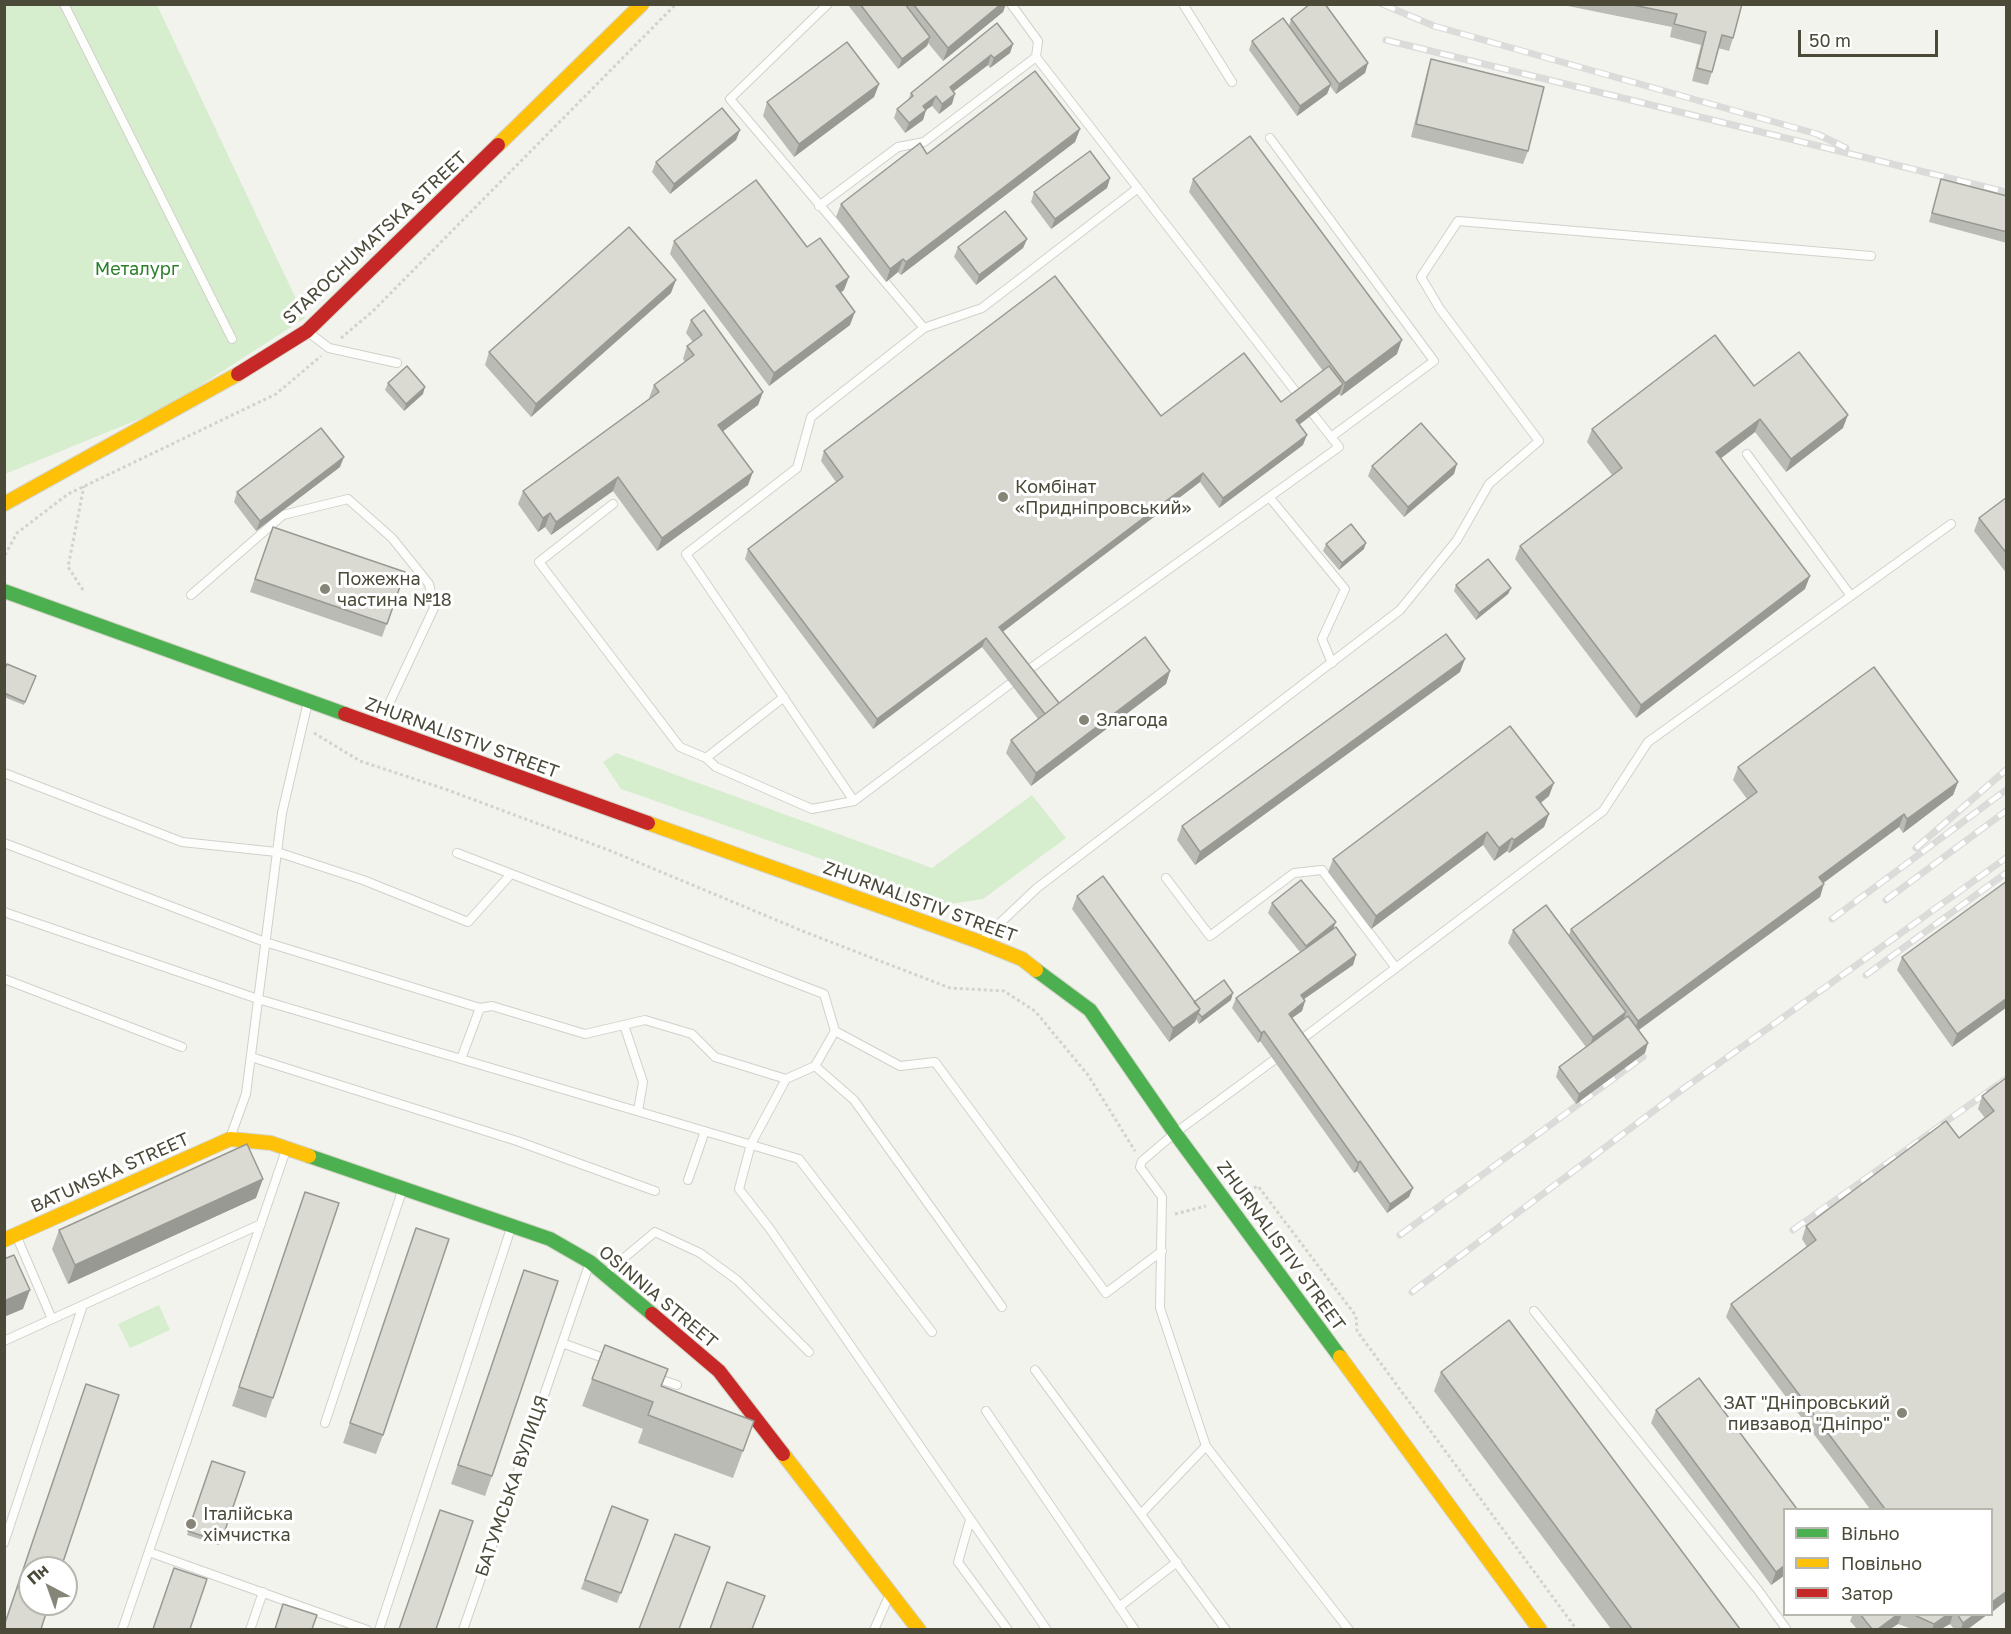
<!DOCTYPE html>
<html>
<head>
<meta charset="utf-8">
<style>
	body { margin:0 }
	#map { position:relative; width:2011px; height:1634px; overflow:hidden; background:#f3f3ee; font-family:"Golos Text",sans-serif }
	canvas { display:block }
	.frame { position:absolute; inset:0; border:6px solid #4b4a39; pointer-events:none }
	.legend { position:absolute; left:1783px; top:1508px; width:210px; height:108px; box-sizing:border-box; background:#fff; border:2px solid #b7b7b0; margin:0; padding:8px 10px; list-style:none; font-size:18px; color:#4b4a39 }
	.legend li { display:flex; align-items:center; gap:12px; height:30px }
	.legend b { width:30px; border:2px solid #b7b7b0 }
	.north { position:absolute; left:18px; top:1556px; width:60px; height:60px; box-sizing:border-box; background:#fff; border:2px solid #b7b7b0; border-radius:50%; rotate:319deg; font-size:16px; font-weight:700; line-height:24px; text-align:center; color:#4b4a39 }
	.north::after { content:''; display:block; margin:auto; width:21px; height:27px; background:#868578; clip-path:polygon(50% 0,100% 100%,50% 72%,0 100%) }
	.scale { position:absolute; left:1798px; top:30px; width:140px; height:27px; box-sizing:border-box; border:3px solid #4b4a39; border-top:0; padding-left:8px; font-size:18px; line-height:21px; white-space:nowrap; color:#4b4a39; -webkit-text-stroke:4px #fff; paint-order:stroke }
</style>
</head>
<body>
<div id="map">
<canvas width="2011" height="1634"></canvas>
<div class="frame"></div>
<ul class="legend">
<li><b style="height:8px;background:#4caf50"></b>Вільно</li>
<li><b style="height:8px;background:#ffc107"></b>Повільно</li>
<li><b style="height:8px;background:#c62828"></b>Затор</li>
</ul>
<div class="north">Пн</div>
<div class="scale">50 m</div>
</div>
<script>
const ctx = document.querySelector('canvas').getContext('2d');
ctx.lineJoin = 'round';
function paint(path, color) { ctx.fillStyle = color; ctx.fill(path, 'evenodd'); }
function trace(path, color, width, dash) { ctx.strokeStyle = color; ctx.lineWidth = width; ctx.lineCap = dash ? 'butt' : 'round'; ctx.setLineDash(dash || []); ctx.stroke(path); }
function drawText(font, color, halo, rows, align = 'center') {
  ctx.font = font + ' "Golos Text",sans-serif'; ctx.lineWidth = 6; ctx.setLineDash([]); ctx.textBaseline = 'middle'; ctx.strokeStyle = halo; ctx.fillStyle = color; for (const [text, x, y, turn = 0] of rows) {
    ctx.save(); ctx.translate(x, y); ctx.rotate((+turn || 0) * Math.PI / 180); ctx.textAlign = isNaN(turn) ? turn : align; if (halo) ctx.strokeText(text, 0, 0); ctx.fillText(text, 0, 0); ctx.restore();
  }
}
paint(new Path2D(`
	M5,5H157L305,318L164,409L5,474Z
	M616,753L932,868L1032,795L1066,838L983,899L950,904L621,789L603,762Z
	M159,1305L170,1330L130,1348L118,1324Z`), '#d6eece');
const lane = new Path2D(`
	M64,4L232,339
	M828,4L730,99L924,328
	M1011,4L1038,41L1036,57L1299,396
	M1183,4L1232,82
	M1270,138L1434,361L1331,437
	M819,206L898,147L924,142L1036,57
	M308,332L329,348L397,363
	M1747,454L1851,596
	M1270,498L1345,589L1322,639L1332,663
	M613,504L539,562L680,747L706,758L716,767L812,809L854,801L1010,684
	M191,595L283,515L348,499L392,538L429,584L434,608L379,725
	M1024,673L1339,447L1313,414
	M706,758L784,697
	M4,773L182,842L277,852L363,880L468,922L511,874
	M854,801L686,554L797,468L811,417L924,328L982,308L1138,188
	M4,843L265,942L480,1008L492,1006L585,1034L645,1020L692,1034L715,1057L786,1079
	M457,853L824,994L835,1031L900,1066L935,1062L1106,1293L1162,1251
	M1166,878L1210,936L1294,873L1322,870L1396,968
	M4,912L258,999L799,1159L932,1332
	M981,941L1037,888L1400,610L1457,540L1489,484L1539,441L1440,309L1421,277L1458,221L1871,256
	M4,979L182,1047
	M624,1025L643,1082L638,1111
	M1298,1042L1603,811L1648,742L1951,524
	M251,1057L517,1141L655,1191
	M461,1059L480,1008
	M815,1066L835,1031
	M230,1138L246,1094L282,813L308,702
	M688,1180L705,1131
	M16,1235L52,1319
	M606,1273L655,1232L700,1253L737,1280L809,1352
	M1002,1307L854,1100L815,1066L786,1079L751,1144L739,1189L770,1229L1047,1630
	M1534,1311L1758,1590L1787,1630
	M4,1341L261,1224
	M562,1343L609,1360
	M1035,1370L1226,1630
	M656,1378L677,1385
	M986,1411L1135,1630
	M325,1423L402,1191
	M1206,1446L1349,1630
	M1141,1514L1206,1446L1160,1308L1162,1197L1140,1167L1142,1161L1175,1133L1274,1060
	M970,1520L958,1562L1008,1630
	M4,1543L83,1305
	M149,1552L367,1630
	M1119,1607L1177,1562
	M122,1630L286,1150
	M250,1630L263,1592
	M379,1630L511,1228
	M463,1630L589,1265
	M874,1630L889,1596`);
const fast = new Path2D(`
	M4,591L345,714
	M1036,970L1090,1010L1175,1133L1340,1357
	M309,1156L550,1239L590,1262L652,1314`);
const slow = new Path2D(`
	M498,145L642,4
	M4,504L238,374
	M648,823L980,942L1022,959L1036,970
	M4,1240L230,1139L271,1143L309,1156
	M1340,1357L1540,1630
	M783,1454L919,1630`);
const jam = new Path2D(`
	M238,374L307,331L498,145
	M345,714L648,823
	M652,1314L719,1371L783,1454`);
trace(lane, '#d1d1cb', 10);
trace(fast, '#d3d4c6', 16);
trace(slow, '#d3d4c6', 16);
trace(jam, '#d3d4c6', 16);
trace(new Path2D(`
	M341,338L372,312L676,4
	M5,555L17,533L68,494L276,394L321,356
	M83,590L68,567L84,486
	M314,733L360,761L445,789L611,851L805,932L950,988L1004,991L1035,1011L1088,1075L1135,1151
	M1243,1193L1258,1186L1356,1316L1357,1331L1577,1630
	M1175,1214L1206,1206`), '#d3d3cc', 3, [3, 3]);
trace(lane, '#fdfdfc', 8);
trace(fast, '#4caf50', 14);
trace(slow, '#ffc107', 14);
trace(jam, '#c62828', 14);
const rail = new Path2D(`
	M1382,4L1434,26L1817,134L1846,148
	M1386,40L2006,192
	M1916,848L2006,770
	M1886,900L2006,811
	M1832,919L2006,790
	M1866,975L2006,873
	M1793,1230L2006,1079
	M1400,1235L1643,1057
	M1412,1292L1683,1089L2006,858`);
trace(rail, '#dbdbda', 7);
trace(rail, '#fff', 4.5, [14]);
paint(new Path2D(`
	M1006,4L1003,12L943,61L928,43L927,46L898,69L848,5Z
	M1558,4H1742L1733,38L1729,51L1718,48L1712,72L1708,85L1692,81L1701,45L1670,37L1672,27Z
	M1291,19L1368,63L1365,73L1336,94L1330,86L1327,94L1297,116L1249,50L1252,41L1289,26Z
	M1013,44L1010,53L990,68L988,65L953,92L952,104L939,114L932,106L926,110L923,120L905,133L894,118L897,109L908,100L911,93Z
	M1431,59L1528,151L1523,164L1411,137L1427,72Z
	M879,84L874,97L794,157L763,116L767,102Z
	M1080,129L1075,142L901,275L898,272L886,282L836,217L841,204L927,154Z
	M740,130L736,140L670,194L652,172L656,162Z
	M1110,178L1107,188L1051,229L1031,202L1034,192Z
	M1193,179L1397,354L1341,396L1339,394L1299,425L1303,445L1219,508L1200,482L1003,631L1059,703L1170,671L1166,684L1031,786L1006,753L1011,740L1038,719L982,647L873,729L745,559L748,549L836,482L821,461L824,451L1161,416L1281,402L1323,371L1189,192Z
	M1941,179L2007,196V243L1929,222Z
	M1027,239L1023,248L976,285L954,257L958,247Z
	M674,241L807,247L844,290L840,293L850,325L769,386L670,254Z
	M671,293L531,417L485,365L489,352Z
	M691,320L763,392L758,405L723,431L748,485L657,551L613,491L551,535L545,527L538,532L518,504L523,491L650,398H649L654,385L685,362L683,359L687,346L693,342L686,333Z
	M388,383L423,394L404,411L385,390Z
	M1754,386L1843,428L1786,472L1755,432L1721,458L1805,589L1636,718L1515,559L1520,546L1612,475L1587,442L1592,429Z
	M1372,466L1454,474L1404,517L1368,476Z
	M340,467L256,531L234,502L237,492Z
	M2007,497V574L1974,531L1979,518Z
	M273,527L405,572L382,637L250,592Z
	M1326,544L1364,549L1339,570L1323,551Z
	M1456,585L1511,588L1508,594L1476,620L1454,591Z
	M4,670L36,676L24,705L4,697Z
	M1460,672L1195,865L1177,840L1182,826Z
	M1738,767L1958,782L1953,795L1903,833L1899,827L1823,883L1820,897L1639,1030L1645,1053L1576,1104L1556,1077L1559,1067L1586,1047L1508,943L1513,930L1569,935L1571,929L1747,799L1733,780Z
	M1549,796L1541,803L1549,814L1544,827L1509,853L1507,851L1494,861L1483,845L1371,929L1328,872L1333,859Z
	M1077,896L1194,1002L1231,1000L1199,1024L1196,1019L1195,1022L1169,1042L1072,909Z
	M1272,903L1334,928L1356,955L1353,965L1304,999L1305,1001L1302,1011L1292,1018L1409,1197L1387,1213L1357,1171L1354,1173L1260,1041L1258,1043L1232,1008L1236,998L1300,952L1268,913Z
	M1902,957L2007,1007L1952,1047L1897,970Z
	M2007,1077V1600L1992,1612V1509H1870L1726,1317L1731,1304L1807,1247L1802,1239L1806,1226L1959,1138L1985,1118L1978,1109L1982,1096Z
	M305,1192L273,1398L266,1418L232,1406Z
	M256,1198L68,1284L52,1249L59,1230Z
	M416,1228L383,1435L376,1454L343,1443Z
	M524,1270L492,1476L485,1496L451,1484Z
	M605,1345L662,1386L754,1421L733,1478L638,1443L643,1429L582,1406Z
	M1441,1372L1740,1629H1611L1434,1391Z
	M86,1384L4,1629V1625Z
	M1656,1410L1785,1575L1771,1585L1651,1423Z
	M212,1461L245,1472L219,1545L187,1535Z
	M612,1506L648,1520L617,1603L581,1589Z
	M1853,1614H1988L1968,1629H1954L1950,1624L1941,1629H1912L1898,1624L1890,1629H1857L1850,1621Z`), '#bbbbb5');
paint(new Path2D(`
	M1001,4H1006L1003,12L943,61L948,48Z
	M930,37L927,46L898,69L902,59Z
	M1013,44L1010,53L990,68L994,58Z
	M991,55L988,65L946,97L950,87Z
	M1368,63L1365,73L1336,94L1339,84Z
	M879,84L874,97L794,157L799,144Z
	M1331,84L1327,94L1297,116L1300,106Z
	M955,94L952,104L939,114L942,104Z
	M936,96L932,106L926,110L923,120L905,133L909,123L923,106Z
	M1080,129L1075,142L901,275L906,262Z
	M740,130L736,140L670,194L674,184Z
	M1110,178L1107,188L1051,229L1055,219Z
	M1027,239L1023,248L976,285L979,275Z
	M903,259L898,272L886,282L890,269Z
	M849,277L844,290L831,300L836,286Z
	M676,280L671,293L531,417L536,404Z
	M855,312L850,325L769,386L774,373Z
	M1402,340L1397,354L1341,396L1345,383Z
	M1343,384L1339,394L1292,430L1296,420Z
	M425,387L423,394L404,411L406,404Z
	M763,392L758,405L714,438L718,425Z
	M1848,415L1843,428L1786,472L1791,459Z
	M1760,419L1755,432L1711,466L1716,452Z
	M1307,435L1303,445L1219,508L1223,498Z
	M344,457L340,467L256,531L260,521Z
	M1457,464L1454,474L1404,517L1408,507Z
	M753,472L748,485L657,551L662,538Z
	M1203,473L1200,482L996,637L999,627Z
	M618,477L613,491L551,535L556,522Z
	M550,513L545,527L538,532L543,518Z
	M1366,543L1364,549L1339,570L1342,563Z
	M1810,576L1805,589L1636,718L1641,705Z
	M1511,588L1508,594L1476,620L1479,613Z
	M986,638L982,647L873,729L877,719Z
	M1465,659L1460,672L1195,865L1200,852Z
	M1170,671L1166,684L1031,786L1036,773Z
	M1958,782L1953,795L1903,833L1907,819Z
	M1554,783L1549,796L1531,810L1536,797Z
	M1549,814L1544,827L1509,853L1514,840Z
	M1904,814L1899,827L1814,890L1819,877Z
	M1487,832L1483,845L1371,929L1376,916Z
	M1512,838L1507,851L1494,861L1499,848Z
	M1824,884L1820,897L1633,1034L1638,1021Z
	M1336,922L1332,932L1303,956L1306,946Z
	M1356,955L1353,965L1297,1004L1301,995Z
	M1233,993L1231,1000L1199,1024L1202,1017Z
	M2007,998V1007L1952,1047L1957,1034Z
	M1305,1001L1302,1011L1285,1023L1289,1014Z
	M1200,1009L1195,1022L1169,1042L1173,1028Z
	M1626,1012L1622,1025L1588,1050L1593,1037Z
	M1264,1031L1260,1041L1258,1043L1261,1033Z
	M1648,1043L1645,1053L1576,1104L1579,1094Z
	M1360,1161L1357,1171L1354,1173L1358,1163Z
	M263,1179L256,1198L68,1284L75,1265Z
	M1413,1188L1409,1197L1387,1213L1390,1204Z
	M30,1290L23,1309L4,1317V1301Z
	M1785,1565V1575L1771,1585L1776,1572Z
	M2007,1591V1600L1992,1612V1602Z
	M1898,1614H1902L1898,1624L1890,1629H1878Z
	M1948,1614H1953L1950,1624L1941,1629H1932L1934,1624Z
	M1975,1614H1988L1968,1629H1961L1963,1623Z`), '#999994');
const building = new Path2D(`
	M860,4H905L930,37L902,59Z
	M913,4H1001L948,48Z
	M1310,4H1325L1368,63L1339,84L1291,19Z
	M1628,4H1742L1733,38L1722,35L1712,72L1697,68L1706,32L1674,24L1677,14Z
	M1283,18L1331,84L1300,106L1252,41Z
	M997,23L1013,44L994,58L991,55L950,87L955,94L942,104L936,96L923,106L926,110L909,123L897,109L913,96L911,93Z
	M847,42L879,84L799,144L767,102Z
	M1431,59L1544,87L1528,151L1416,124Z
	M1035,71L1080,129L906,262L903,259L890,269L841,204L920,143L927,154Z
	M722,108L740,130L674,184L656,162Z
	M1250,136L1402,340L1345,383L1193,179Z
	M1090,151L1110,178L1055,219L1034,192Z
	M1941,179L2007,196V232L1932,213Z
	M756,180L807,247L820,238L849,277L836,286L855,312L774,373L674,241Z
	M1005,211L1027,239L979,275L958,247Z
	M629,227L676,280L536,404L489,352Z
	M1055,276L1161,416L1244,353L1281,402L1329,366L1343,384L1296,420L1307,435L1223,498L1203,473L999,627L1059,703L1045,714L986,638L877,719L748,549L843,477L824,451Z
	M704,310L763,392L718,425L753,472L662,538L618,477L556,522L550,513L543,518L523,491L659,392L654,385L694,355L687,346L702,335L691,320Z
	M1715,335L1754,386L1799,352L1848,415L1791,459L1760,419L1716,452L1810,576L1641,705L1520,546L1622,468L1592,429Z
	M407,366L425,387L406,404L388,383Z
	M1421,423L1457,464L1408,507L1372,466Z
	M321,428L344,457L260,521L237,492Z
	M2007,497V554L1979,518Z
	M1351,524L1366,543L1342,563L1326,544Z
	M273,527L405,572L387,624L255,579Z
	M1488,559L1511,588L1479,613L1456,585Z
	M1446,634L1465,659L1200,852L1182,826Z
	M1145,637L1170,671L1036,773L1011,740Z
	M7,664L36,676L25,702L4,693V670Z
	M1874,667L1958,782L1907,819L1904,814L1819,877L1824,884L1638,1021L1571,929L1757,792L1738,767Z
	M1510,726L1554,783L1536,797L1549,814L1514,840L1512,838L1499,848L1487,832L1376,916L1333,859Z
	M1103,876L1200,1009L1173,1028L1077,896Z
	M1301,880L1336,922L1306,946L1272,903Z
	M2007,881V998L1957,1034L1902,957Z
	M1546,905L1626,1012L1593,1037L1513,930Z
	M1336,927L1356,955L1301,995L1305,1001L1289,1014L1413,1188L1390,1204L1360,1161L1358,1163L1264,1031L1261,1033L1236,998Z
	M1224,980L1233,993L1202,1017L1198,1013L1200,1009L1194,1002Z
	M1628,1016L1648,1043L1579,1094L1559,1067Z
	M2007,1077V1591L1992,1602V1509H1885L1731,1304L1816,1240L1806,1226L1946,1121L1959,1138L1994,1111L1982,1096Z
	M247,1144L263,1179L75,1265L59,1230Z
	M305,1192L339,1203L273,1398L239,1387Z
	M416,1228L449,1239L383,1435L350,1423Z
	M14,1255L30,1290L4,1301V1259Z
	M524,1270L558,1281L492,1476L458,1465Z
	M1509,1320L1740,1629H1632L1441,1372Z
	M605,1345L668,1369L661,1386L754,1421L743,1451L648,1415L653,1402L592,1379Z
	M1699,1378L1797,1509H1785V1565L1776,1572L1656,1410Z
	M86,1384L119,1395L61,1568H30V1604H49L41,1629H4V1626Z
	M212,1461L245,1472L221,1542L188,1531Z
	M612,1506L648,1520L621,1593L585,1580Z
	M440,1510L473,1521L436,1629H399Z
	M675,1534L710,1547L679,1629H639Z
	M174,1568L207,1579L190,1629H153Z
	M727,1582L765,1596L752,1629H710Z
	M283,1604L317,1615L312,1629H275Z
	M1860,1614H1898L1878,1629H1872Z
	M1912,1614H1948L1934,1624Z
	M1957,1614H1975L1963,1623Z`);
paint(building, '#dadad3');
trace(building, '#999994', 1.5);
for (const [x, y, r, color] of [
	[1003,497,6,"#868578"],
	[325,589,6,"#868578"],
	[1084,720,6,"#868578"],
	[1902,1413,6,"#868578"],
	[191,1524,6,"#868578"]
]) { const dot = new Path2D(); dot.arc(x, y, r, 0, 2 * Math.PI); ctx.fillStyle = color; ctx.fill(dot); trace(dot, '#fff', 2); }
drawText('18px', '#4b4a39', '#fff', [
	["STAROCHUMATSKA STREET",375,238,-43],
	["ZHURNALISTIV STREET",462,738,20],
	["ZHURNALISTIV STREET",920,902,20],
	["BATUMSKA STREET",110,1173,-24],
	["ZHURNALISTIV STREET",1281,1246,54],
	["OSINNIA STREET",658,1297,40],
	["БАТУМСЬКА ВУЛИЦЯ",512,1486,-71]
]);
drawText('18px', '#2b7f29', '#fff', [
	["Металург",137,269]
]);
drawText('18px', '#4b4a39', '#fff', [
	["Комбінат",1015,487],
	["«Придніпровський»",1015,508],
	["Пожежна",337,579],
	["частина №18",337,600],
	["Злагода",1096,720],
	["ЗАТ \"Дніпровський",1890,1403,"right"],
	["пивзавод \"Дніпро\"",1890,1424,"right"],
	["Італійська",203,1514],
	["хімчистка",203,1535]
], 'left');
</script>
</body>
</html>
